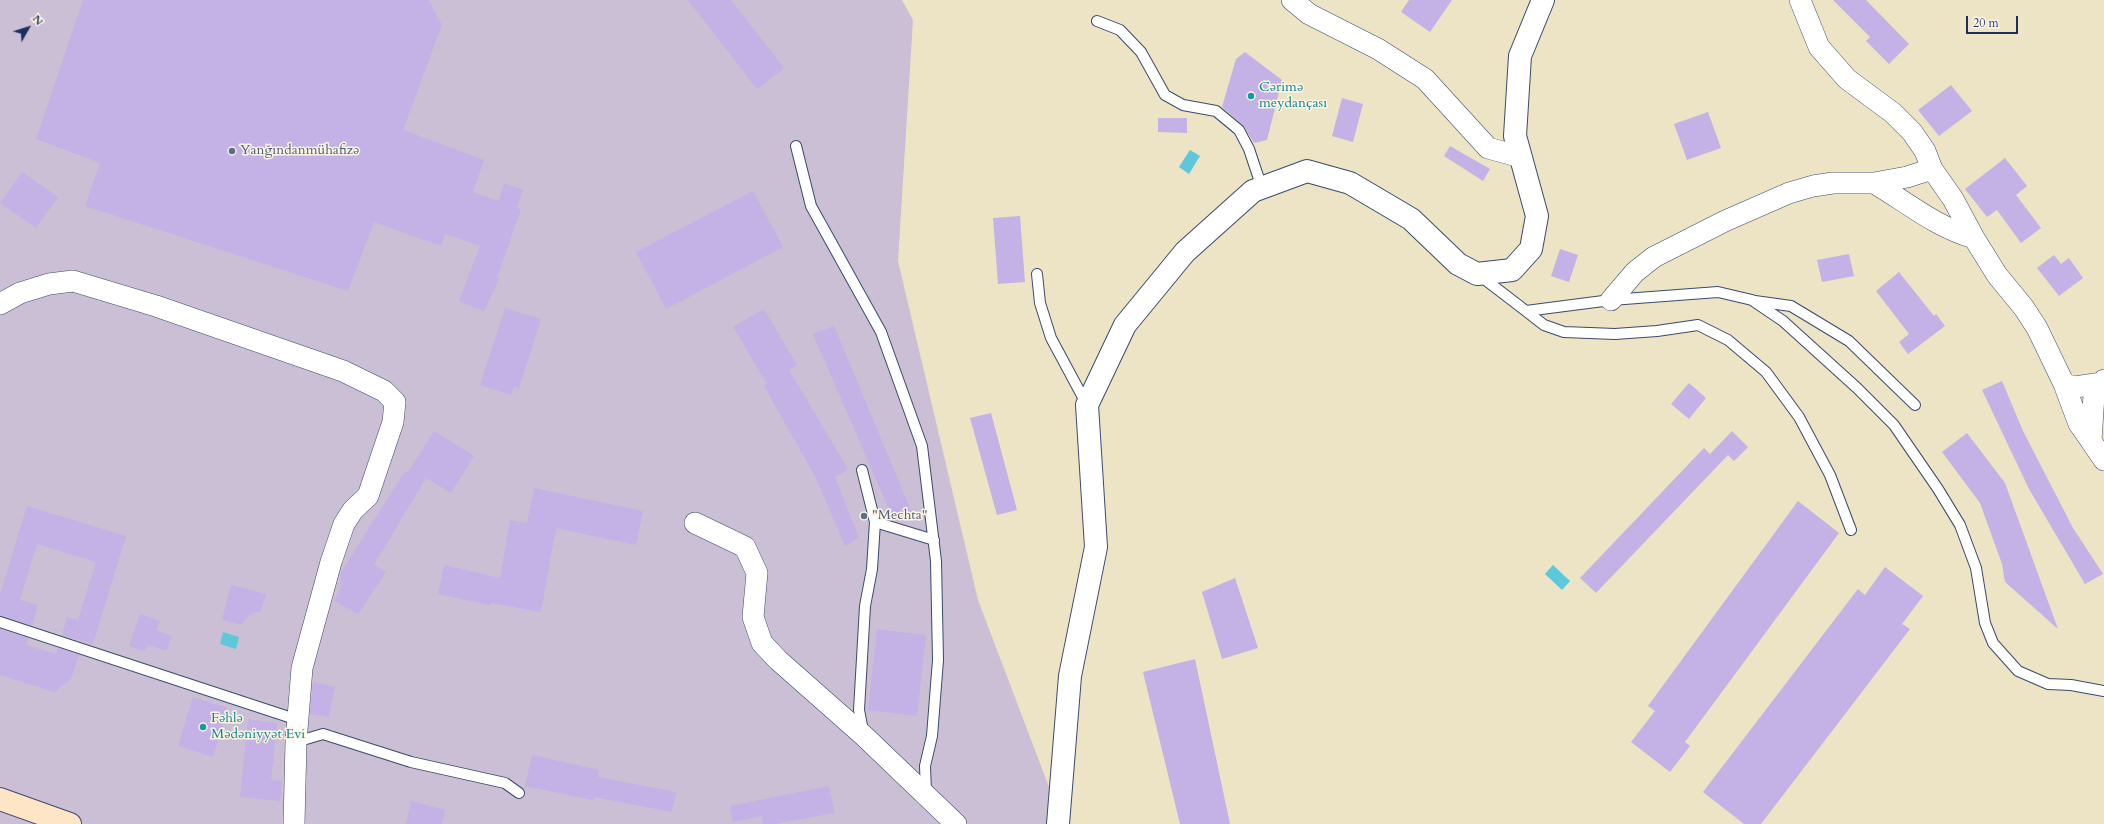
<!DOCTYPE html>
<html>
<head>
<meta charset="utf-8">
<style>
	body { margin:0 }
	#map { position:relative; width:2104px; height:824px; overflow:hidden; background:#ece4c4; font-family:Cardo,serif }
	canvas { display:block }
	.north { position:absolute; left:8px; top:8px; width:40px; height:40px; -webkit-text-stroke:3px #fcf5e5; paint-order:stroke; rotate:51deg; font-size:11px; font-weight:700; line-height:16px; text-align:center; color:#1b2f5e }
	.north::after { content:''; display:block; margin:auto; width:14px; height:18px; background:#1b2f5e; clip-path:polygon(50% 0,100% 100%,50% 72%,0 100%) }
	.scale { position:absolute; left:1966px; top:16px; width:52px; height:18px; box-sizing:border-box; border:2px solid #1b2f5e; border-top:0; padding-left:5px; font-size:12px; line-height:14px; white-space:nowrap; color:#1b2f5e; -webkit-text-stroke:3px #fcf5e5; paint-order:stroke }
</style>
</head>
<body>
<div id="map">
<canvas width="2104" height="824"></canvas>
<div class="north">N</div>
<div class="scale">20 m</div>
</div>
<script>
const ctx = document.querySelector('canvas').getContext('2d');
ctx.lineJoin = 'round';
function paint(path, color) { ctx.fillStyle = color; ctx.fill(path, 'evenodd'); }
function trace(path, color, width, dash) { ctx.strokeStyle = color; ctx.lineWidth = width; ctx.lineCap = dash ? 'butt' : 'round'; ctx.setLineDash(dash || []); ctx.stroke(path); }
function drawText(font, color, halo, rows, align = 'center') {
  ctx.font = font + ' Cardo,serif'; ctx.lineWidth = 3; ctx.setLineDash([]); ctx.textBaseline = 'middle'; ctx.strokeStyle = halo; ctx.fillStyle = color; for (const [text, x, y, turn = 0] of rows) {
    ctx.save(); ctx.translate(x, y); ctx.rotate((+turn || 0) * Math.PI / 180); ctx.textAlign = isNaN(turn) ? turn : align; if (halo) ctx.strokeText(text, 0, 0); ctx.fillText(text, 0, 0); ctx.restore();
  }
}
paint(new Path2D(`
	M0,0H902L913,20L898,261L978,600L1063,824H0Z`), '#cbbfd5');
paint(new Path2D(`
	M1190,150L1200,156L1189,174L1179,167Z
	M1553,565L1570,581L1562,590L1545,574Z
	M223,632L239,637L236,649L220,644Z`), '#5ec7da');
paint(new Path2D(`
	M83,0H429L442,25L403,130L484,160L473,192L499,201L504,183L523,190L517,208L521,209L497,278L499,279L484,311L459,301L480,246L445,234L441,246L374,222L348,291L85,206L100,163L36,139Z
	M688,0H731L784,68L757,89Z
	M1409,0H1452L1430,32L1401,12Z
	M1833,0H1866L1909,44L1889,64L1866,41L1870,37Z
	M1245,52L1282,80L1267,140L1254,143L1243,125L1222,107L1236,59Z
	M1951,85L1972,111L1939,136L1918,110Z
	M1342,98L1363,104L1353,142L1332,136Z
	M1708,112L1721,148L1687,160L1674,124Z
	M1158,118H1187V133L1158,132Z
	M1450,146L1490,169L1483,181L1444,156Z
	M2005,158L2027,186L2016,195L2041,228L2021,243L1997,210L1987,217L1965,189Z
	M22,172L58,197L36,228L0,203Z
	M753,191L783,247L666,309L636,252Z
	M1020,216L1025,282L998,284L993,218Z
	M1560,249L1578,255L1569,282L1551,276Z
	M1849,254L1854,276L1822,282L1817,260Z
	M2054,255L2061,264L2069,258L2083,278L2059,296L2037,268Z
	M1899,272L1934,316L1936,314L1945,326L1908,354L1899,342L1909,334L1876,291Z
	M505,308L541,319L519,388L514,386L511,395L480,385Z
	M764,309L797,365L789,370L848,469L835,477L859,538L845,546L816,478L764,386L767,384L733,327Z
	M834,326L912,513L891,514L813,334Z
	M2002,381L2023,431L2073,528L2103,574L2085,584L2029,489L1982,390Z
	M1689,383L1706,398L1689,419L1671,404Z
	M991,413L1017,510L997,515L970,418Z
	M434,431L474,456L451,493L426,478L374,565L386,572L358,614L334,601L341,587L340,574L405,471L408,472Z
	M1732,431L1748,447L1734,461L1728,455L1596,593L1580,578L1704,448L1710,454Z
	M1967,433L2005,483L2058,629L2005,582L2002,564L1980,503L1942,452Z
	M534,488L643,511L636,545L556,528L541,612L491,603L490,605L438,594L444,565L500,578L510,520L527,523Z
	M1798,501L1839,533L1685,742L1690,746L1670,772L1631,742L1655,711L1648,706Z
	M27,506L126,536L93,644L62,635L67,617L78,620L96,562L37,544L20,600L38,605L32,626L0,616V595Z
	M1885,567L1923,596L1902,624L1910,629L1761,824H1744L1703,792L1858,589L1865,595Z
	M1235,578L1258,648L1222,659L1202,592Z
	M231,585L266,594L261,611L250,614L241,625L222,620Z
	M140,614L160,621L156,630L172,636L166,651L148,645L144,651L129,646Z
	M0,629L28,638L26,645L56,654L58,648L79,655L71,679L54,692L0,675Z
	M877,629L926,635L917,716L868,710Z
	M1195,659L1230,824H1180L1143,672Z
	M313,682L335,687L329,717L310,714Z
	M193,697L228,708L213,757L178,746Z
	M248,719L277,723L271,780L282,781L280,801L240,797Z
	M532,755L599,770L598,777L676,792L672,812L594,797L593,800L525,786Z
	M829,786L835,813L774,824H763L762,816L733,822L730,806Z
	M411,801L445,810L442,824H406Z`), '#c4b1e5');
const service = new Path2D(`
	M1097,21L1120,30L1141,52L1165,95L1183,105L1216,111L1239,130L1249,149L1262,188
	M796,146L811,206L881,332L922,446L936,561L938,660L932,736L925,766L926,792
	M1037,274L1040,303L1051,338L1087,405
	M1479,275L1526,311L1611,300L1718,292L1752,300L1783,321L1857,388L1894,425L1938,489L1960,525L1976,568L1985,623L1993,643L2018,671L2048,684L2071,685L2104,691
	M1755,301L1791,306L1849,341L1915,405
	M1526,311L1544,325L1564,332L1615,334L1657,331L1698,325L1728,340L1766,372L1799,417L1830,475L1851,530
	M862,470L875,522L934,540
	M0,622L298,720
	M863,731L859,710L865,606L872,569L875,522
	M296,742L323,734L411,762L505,783L519,793`);
const minor = new Path2D(`
	M1292,0L1309,14L1378,49L1425,79L1488,148L1521,157
	M1800,0L1819,47L1847,79L1893,113L1912,132L1925,151L1932,169L1953,199L1974,238L1997,275L2024,308L2037,328L2064,384L2075,387L2102,383
	M1874,183C1908,203 1936,227 1974,238
	M1611,300L1635,272L1654,257L1725,221L1789,193L1813,186L1833,183H1874L1907,177L1932,169
	M0,304L20,293L49,284L73,281L156,306L343,371L384,391L395,402L393,422L368,496L353,510L344,524L331,562L302,668L296,742L294,824
	M2104,380L2094,395L2091,441L2104,460
	M2064,384L2079,424L2091,441
	M695,523L745,547L757,573L753,617L762,643L778,660L863,735L956,824`);
const tertiary = new Path2D(`
	M1058,824L1070,676L1096,547L1087,405L1125,325L1185,252L1253,191L1307,171L1350,183L1411,219L1458,264L1477,274L1512,270L1531,249L1537,216L1515,136L1520,56L1543,0`);
const secondary = new Path2D(`
	M0,799L70,824`);
trace(service, '#3a4a6d', 12);
trace(minor, '#3a4a6d', 22);
trace(tertiary, '#3a4a6d', 24);
trace(secondary, '#3a4a6d', 24);
trace(service, '#fff', 10);
trace(minor, '#fff', 21);
trace(tertiary, '#fff', 22);
trace(secondary, '#fde5c5', 22);
for (const [x, y, r, color] of [
	[1251,96,4,"#0f9aa8"],
	[232,151,4,"#5c6f8a"],
	[864,516,4,"#5c6f8a"],
	[203,727,4,"#0f9aa8"]
]) { const dot = new Path2D(); dot.arc(x, y, r, 0, 2 * Math.PI); ctx.fillStyle = color; ctx.fill(dot); trace(dot, '#fcf5e5', 1.5); }
drawText('14px', '#0d838f', '#fcf5e5', [
	["Cərimə",1259,88],
	["meydançası",1259,104],
	["Fəhlə",211,719],
	["Mədəniyyət Evi",211,735]
], 'left');
drawText('14px', '#4e5e75', '#fcf5e5', [
	["Yanğındanmühafizə",240,151],
	["\"Mechta\"",872,516]
], 'left');
</script>
</body>
</html>
